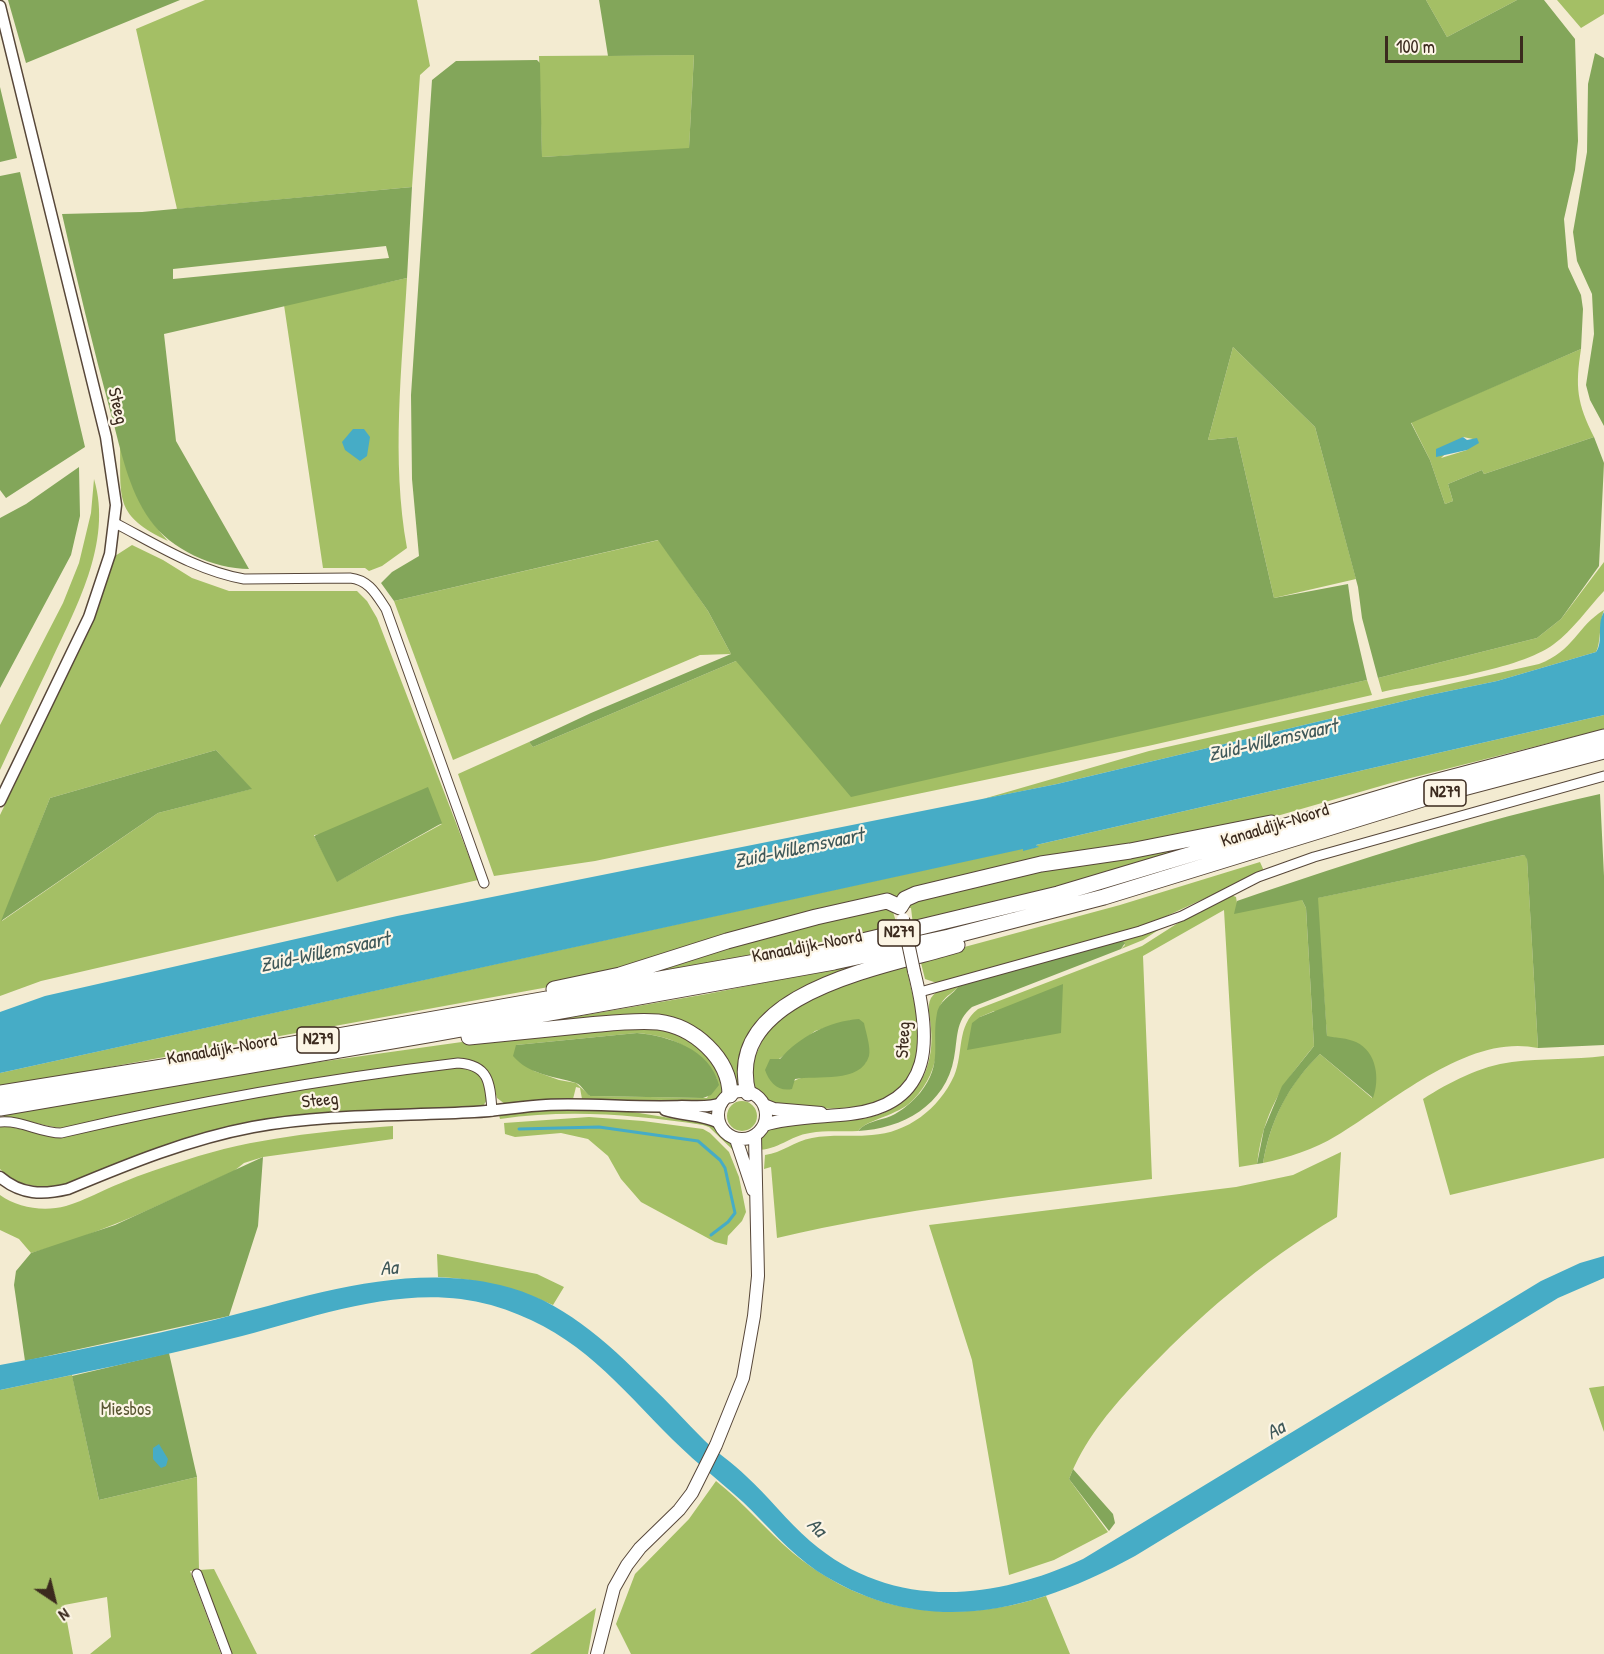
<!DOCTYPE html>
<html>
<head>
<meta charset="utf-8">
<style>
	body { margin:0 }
	#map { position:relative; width:1604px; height:1654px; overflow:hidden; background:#f3ebd1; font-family:"Patrick Hand",sans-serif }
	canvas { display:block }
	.north { position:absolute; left:24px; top:1570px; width:60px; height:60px; -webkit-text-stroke:4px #fcf5e5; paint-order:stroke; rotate:145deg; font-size:16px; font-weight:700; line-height:24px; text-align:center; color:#3b2a1e }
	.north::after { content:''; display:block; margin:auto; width:21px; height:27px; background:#3b2a1e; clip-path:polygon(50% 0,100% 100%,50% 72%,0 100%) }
	.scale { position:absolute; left:1385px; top:36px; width:138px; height:27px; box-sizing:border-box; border:3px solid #3b2a1e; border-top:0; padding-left:8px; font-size:18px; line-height:21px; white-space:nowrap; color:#3b2a1e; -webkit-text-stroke:4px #fcf5e5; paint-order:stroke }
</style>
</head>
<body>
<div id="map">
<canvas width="1604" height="1654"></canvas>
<div class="north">N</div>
<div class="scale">100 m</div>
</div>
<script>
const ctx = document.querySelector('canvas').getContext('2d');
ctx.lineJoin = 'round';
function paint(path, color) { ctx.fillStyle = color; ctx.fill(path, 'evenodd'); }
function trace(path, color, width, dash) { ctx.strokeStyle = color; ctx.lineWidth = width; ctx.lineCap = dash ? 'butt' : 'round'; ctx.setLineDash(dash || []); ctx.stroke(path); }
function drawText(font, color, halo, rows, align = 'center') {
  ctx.font = font + ' "Patrick Hand",sans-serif'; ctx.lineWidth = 4.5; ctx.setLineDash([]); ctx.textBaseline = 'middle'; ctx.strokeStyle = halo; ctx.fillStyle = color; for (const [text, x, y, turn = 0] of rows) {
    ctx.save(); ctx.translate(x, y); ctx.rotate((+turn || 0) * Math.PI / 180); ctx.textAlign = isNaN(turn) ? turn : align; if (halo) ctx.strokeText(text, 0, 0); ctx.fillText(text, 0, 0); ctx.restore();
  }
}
paint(new Path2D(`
	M205,0H417L430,66L420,75L412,187L177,209L136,29Z
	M1426,0H1517L1447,37Z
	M1557,0H1604V14L1581,28Z
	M694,55L689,149L542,157L539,56Z
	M407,278C402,367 391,460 407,548L382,566L369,571L365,568H323L284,305Z
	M1233,347L1315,427L1356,579L1274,598L1237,437L1208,440Z
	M1581,349C1575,387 1577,403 1594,437L1484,474L1482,470L1448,484L1453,501L1445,504L1430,460L1411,422ZM1463,437L1473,439L1467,450L1441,458Z
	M120,445C132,487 138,508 168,541C114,515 121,500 120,445Z
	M94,479C113,543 75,609 49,666C32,701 16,736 0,770V725L63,603L79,563L91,513Z
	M659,540L708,611L731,654L700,655L453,760L394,601Z
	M132,545L163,560L192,578L229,591H357L367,601L377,618L478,880L41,981L0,996V815L97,612L115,556ZM216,750L251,789L158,813L2,921L50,798ZM442,824L338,881L314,836V835Z
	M1604,562V591C1588,608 1573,630 1554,644C1520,670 1426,682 1382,692L1378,678L1537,638L1561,619Z
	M1604,610C1599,623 1601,644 1596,652L1497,681L1425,696L1057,784L983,799L1149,751L1539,664C1574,651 1577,626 1604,610Z
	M736,661L1186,720L1367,680L1372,695L1148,746L595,861L494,876L458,774L529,742L533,747Z
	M1604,715V729L1391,783L1270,818L900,899L576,982L0,1087V1073L1024,848V850L1038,847L1036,845Z
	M1247,831L1111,874L913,925L911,908H908L912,902L1041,867Z
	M1524,855L1527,858L1538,1048C1468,1033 1393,1102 1336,1136C1315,1149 1287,1158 1263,1163C1270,1120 1289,1083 1320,1054L1372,1098C1370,1056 1376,1042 1327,1037L1317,898Z
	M1260,862L1264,871L1145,926L937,983L925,979L920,959L1120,905Z
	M1228,894L1236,897L1237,903L1302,900L1306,908L1314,1046C1281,1086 1264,1111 1257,1164L1239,1167L1224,910L1143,956L1152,1179C1026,1195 900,1209 777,1238L771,1167L764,1169L765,1155C782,1153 794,1141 812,1138C831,1134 852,1137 872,1135C907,1133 939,1109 954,1076C964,1053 956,1026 978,1009L1142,946L1189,916ZM994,1011L1026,1040L980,1017Z
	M880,906L893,912L898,928L600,985Z
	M1166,925L1143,940L1121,949L1125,945L1121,940Z
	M918,952L778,1006L741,1088L735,1089L684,1027L505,1029L707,994Z
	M906,964C911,995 924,1025 917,1058C906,1108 849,1110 809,1108C799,1108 787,1109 777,1107C768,1105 762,1096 755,1090L750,1061L756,1042L800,1000ZM852,1020L866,1062C843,1084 804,1070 792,1083L774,1060L779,1059L815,1031Z
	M960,984C956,992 945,995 941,1004C935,1017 938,1031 937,1045C936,1067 928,1084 913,1100C898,1116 867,1119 858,1131C843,1132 826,1130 810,1133C789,1136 779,1150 756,1150C758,1140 763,1129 774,1126C813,1114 859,1130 895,1107C923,1091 934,1060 931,1029C931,1019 926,1007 931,998C937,988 950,987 960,984Z
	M624,1025L680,1032L716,1062L725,1091C722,1095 719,1099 714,1101C684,1109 616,1100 582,1099L580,1088L576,1087L573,1099L505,1104L497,1098L492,1081L477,1063L306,1080L222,1094L63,1128C44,1127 24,1118 4,1117L3,1115L255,1071L469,1041ZM637,1033C677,1037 693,1047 717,1079L707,1098L590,1096L576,1083L559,1080L534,1071L516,1045Z
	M1604,1056V1158L1450,1195L1423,1099C1450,1082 1480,1066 1512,1062C1542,1058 1574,1060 1604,1056Z
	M457,1067L473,1068L485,1081L487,1100L483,1106L469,1109L372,1110L281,1120L55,1187C34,1187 15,1185 0,1169V1125L39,1133L275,1091Z
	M727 1116a15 15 0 1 1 30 0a15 15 0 1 1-30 0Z
	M543,1109H614L714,1125L733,1144L735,1152L709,1127L703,1125C634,1115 570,1109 500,1119L499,1115Z
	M589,1117L643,1121L703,1129L710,1133L729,1152L739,1177L746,1212L742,1221L728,1236L727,1245L715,1242L641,1202L621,1179L608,1156L588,1139L561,1133L515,1137L505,1134L504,1123Z
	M393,1126V1139L263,1157L244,1163L234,1171C167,1201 102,1234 31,1253L19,1239L0,1230V1195C18,1208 44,1212 66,1206C84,1201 103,1190 121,1183C142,1174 164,1167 186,1160C253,1138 323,1131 393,1126Z
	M1341,1152L1337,1217C1261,1262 1196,1318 1136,1382C1108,1412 1084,1441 1069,1479L1108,1532L1054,1560L1009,1575L972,1360L929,1225L1236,1187L1293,1175Z
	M437,1254L537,1274L564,1287L553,1305C515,1288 479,1279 438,1277Z
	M72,1375L99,1500L197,1477L199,1570L214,1569L257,1654H231L199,1570L190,1571L221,1654H90L111,1637L107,1597L64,1605L73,1654H0V1390Z
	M1604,1386V1432L1589,1388Z
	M716,1481C744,1503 766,1530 793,1553C868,1615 955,1625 1046,1596L1070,1654H631L616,1624L635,1574L689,1519Z
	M596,1608L588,1654H530Z`), '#a4bf65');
paint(new Path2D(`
	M8,0H180L26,63Z
	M599,0H1426L1447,37L1517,0H1544L1575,39L1578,141L1575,170L1564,219L1568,267L1581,295L1583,309L1581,349L1411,423L1430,460L1445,504L1453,501L1448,484L1482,470L1484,474L1594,437L1604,463L1599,566L1561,619L1537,638L1378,678L1362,618L1358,587L1315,427L1233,347L1208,440L1237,437L1274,598L1348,584L1353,620L1367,680L851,797L736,661L533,747L529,742L591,713L731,654L708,611L658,540L394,601L381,583L392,572L419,556L412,479L411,395L432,80L456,61L537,60L540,63L542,157L689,148L694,55L608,56Z
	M1595,53L1604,58V426L1590,400L1586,385L1594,334L1592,294L1577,261L1573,232L1587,152L1588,84Z
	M0,87L17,158L0,162Z
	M20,172L85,447L6,498L0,490V176Z
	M412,187L407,278L164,334L176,441L249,569C214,569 170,549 150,520C128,489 121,450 111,414C93,347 77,281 62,214L142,212ZM386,246L389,258L173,279V269Z
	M79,467L80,516L71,555L0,688V518L26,504Z
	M216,750L252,789L158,813L1,921L50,798Z
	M428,787L442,823L337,882L314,836Z
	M1600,794L1604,876V1045L1538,1048L1527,859L1524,855L1318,898L1327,1036C1337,1038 1347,1038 1356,1042C1377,1052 1380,1079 1373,1098L1320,1054C1289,1084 1270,1120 1263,1163L1257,1164L1264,1129L1282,1086L1314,1046L1306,908L1302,900L1234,914L1237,901C1357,860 1477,821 1600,794Z
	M1121,940L1125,943L1121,949L972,1007C955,1021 958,1038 954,1058C946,1105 902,1129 858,1131C866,1121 879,1121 891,1116C902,1111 912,1102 920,1093C944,1063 931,1044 937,1013C940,999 954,995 959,985Z
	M1063,984L1061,1033L967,1050L972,1023L980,1017Z
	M859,1019L864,1023C866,1033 871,1047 869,1056C861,1084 816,1075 795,1079L792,1089C778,1092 769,1082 765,1070L770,1059H780C799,1037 829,1021 859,1019Z
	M637,1033C669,1036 710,1049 719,1085L711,1095L703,1098L590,1096C584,1092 582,1085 576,1083C554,1076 529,1075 513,1056L516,1045Z
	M263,1157L258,1226L229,1316L25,1361L14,1285L16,1271L31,1253L115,1225Z
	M169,1353L197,1477L99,1500L72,1376Z
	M1073,1469L1113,1514L1115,1523L1109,1531L1069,1479Z`), '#83a65a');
paint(new Path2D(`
	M353,429H364L370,437L367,456L360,461L345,450L342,442Z
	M1463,437L1467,440L1477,438L1479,443L1467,450L1436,457V449Z
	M1604,612V715L1036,845L1039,847L1023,851V849L0,1073V1012L45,996L397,916L1057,784L1425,696L1497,681L1596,652C1604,641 1596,625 1604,612Z
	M1604,1256V1278L1558,1298L1135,1556C1031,1613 924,1640 817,1571C789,1552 768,1526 743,1502C716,1478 688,1456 663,1430C608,1373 570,1328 491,1305C404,1281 314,1318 230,1339C154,1358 77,1374 0,1390V1365C71,1352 143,1337 214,1320C307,1297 403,1262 500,1285C561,1299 606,1341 649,1384C668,1402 686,1422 704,1440C717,1453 733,1463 746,1476C768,1496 787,1521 810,1541C891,1611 992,1601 1083,1559L1541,1281L1580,1263Z
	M159,1444L168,1459L166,1466L161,1468L153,1459V1448Z`), '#46acc6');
trace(new Path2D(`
	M519,1129L599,1127L698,1141L720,1160L725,1168L735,1213L728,1222L711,1235`), '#46acc6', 3);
const minor = new Path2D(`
	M115,523C157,545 198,571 244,579L350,578C369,580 376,594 386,609L484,883
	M920,992L1140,931L1182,916L1258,877L1314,857L1604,776
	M0,1122C22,1120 40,1133 61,1133C193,1102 324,1079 458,1063C490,1065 490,1084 492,1111
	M197,1574L227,1654`);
const tertiary = new Path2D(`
	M0,6L106,437L116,505L110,554L89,617L0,801
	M665,1110C683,1116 703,1114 719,1123
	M0,1177C21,1195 43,1195 68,1189C128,1164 189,1139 253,1127C326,1114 400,1116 474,1112C498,1111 522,1106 546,1105C592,1103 637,1108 682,1106C696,1106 709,1108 722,1103`);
const secondary = new Path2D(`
	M718 1115a24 24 0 1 1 48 0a24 24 0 1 1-48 0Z
	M764,1105L774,1109L821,1113
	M764,1125C786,1117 825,1117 850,1114C936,1104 931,1037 914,971
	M736,1139L753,1190
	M597,1654L614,1588L627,1565L640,1548L679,1510L692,1493L716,1445L743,1378L754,1316L758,1276L755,1136`);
const trunk = new Path2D(`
	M554,989L620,975L727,941L816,917L887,901L900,907L905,899L916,894L1041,864L1130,851L1271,823
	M469,1037C509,1033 549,1029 589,1025C612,1023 635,1020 658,1022C693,1026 730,1058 730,1095
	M0,1093L169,1066L829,949L1058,894L1423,785L1604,737
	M748,1093C722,991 889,966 957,945
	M0,1108L427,1035L834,962L949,937L1104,897L1429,797L1604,751`);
trace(minor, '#574739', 11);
trace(tertiary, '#574739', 13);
trace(secondary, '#574739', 14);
trace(trunk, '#574739', 17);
trace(minor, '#fff', 9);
trace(tertiary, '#fff', 10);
trace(secondary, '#fff', 12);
trace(trunk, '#fff', 15);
const secondaryBridge = new Path2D(`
	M903,919L914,971`);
trace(secondaryBridge, '#574739', 14, []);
trace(secondaryBridge, '#fff', 12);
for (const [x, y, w] of [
	[1445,793,42],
	[899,933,42],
	[318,1040,42]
]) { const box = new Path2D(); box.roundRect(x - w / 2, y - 13, w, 26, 4.5); ctx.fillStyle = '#fcf5e5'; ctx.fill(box); trace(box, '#3b2a1e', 1.5); }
drawText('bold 16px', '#3b2a1e', null, [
	["N279",1445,793],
	["N279",899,933],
	["N279",318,1040]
]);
drawText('18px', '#3b2a1e', '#fcf5e5', [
	["Steeg",117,406,77],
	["Kanaaldijk-Noord",1275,826,-17],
	["Kanaaldijk-Noord",807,947,-11],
	["Steeg",904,1040,-87],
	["Kanaaldijk-Noord",222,1050,-10],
	["Steeg",320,1101,-6]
]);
drawText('18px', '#5a5733', '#fcf5e5', [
	["Miesbos",126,1410]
]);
drawText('italic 20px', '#3f5859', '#fcf5e5', [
	["Zuid-Willemsvaart",1273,741,-13],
	["Zuid-Willemsvaart",799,849,-12],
	["Zuid-Willemsvaart",325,953,-12],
	["Aa",389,1269,-6],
	["Aa",1276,1431,-31],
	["Aa",816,1528,44]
]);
</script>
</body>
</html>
